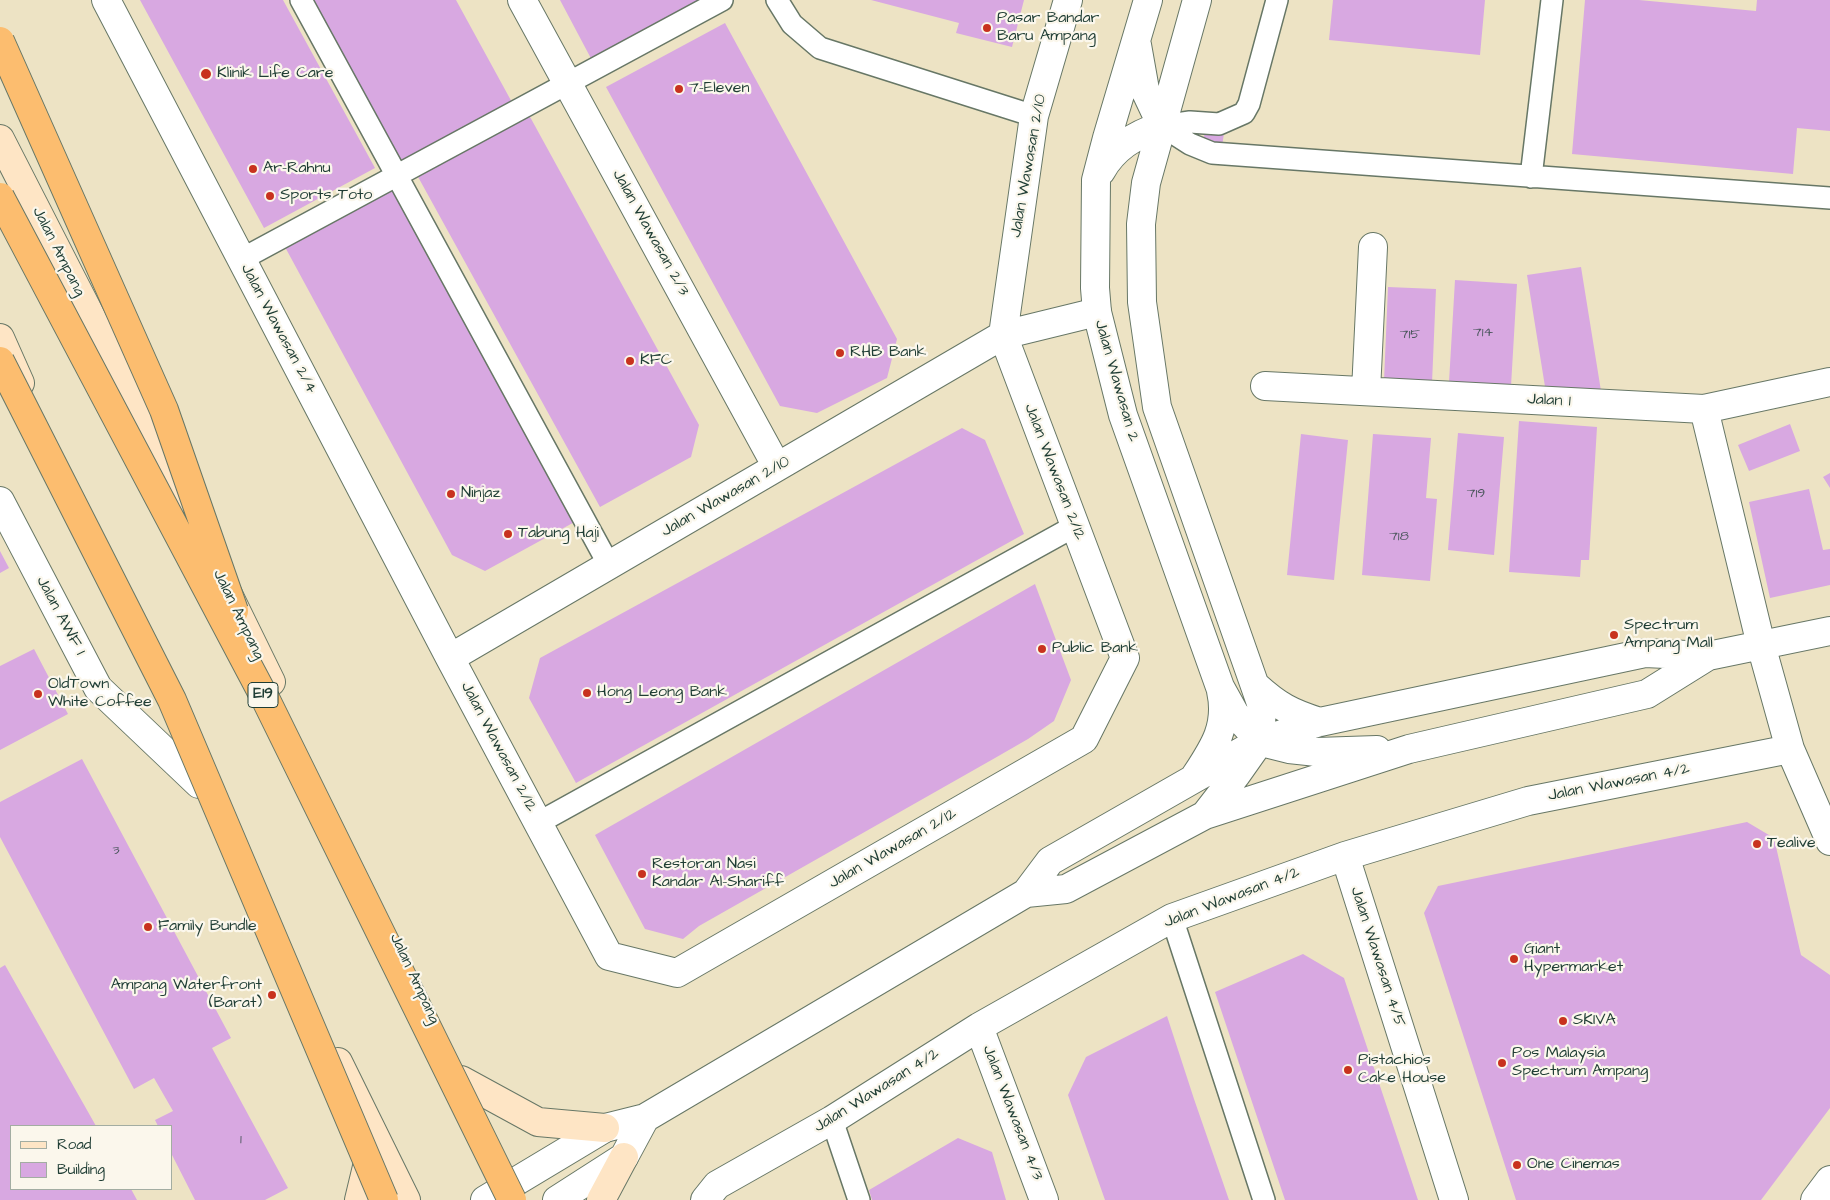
<!DOCTYPE html>
<html>
<head>
<meta charset="utf-8">
<style>
	body { margin:0 }
	#map { position:relative; width:1830px; height:1200px; overflow:hidden; background:#ede3c4; font-family:"Architects Daughter",sans-serif }
	canvas { display:block }
	.legend { position:absolute; left:10px; top:1125px; width:162px; height:65px; box-sizing:border-box; background:#fbf7ec; border:1px solid #a3ada2; margin:0; padding:6px 9px; list-style:none; font-size:15px; color:#1f3d34 }
	.legend li { display:flex; align-items:center; gap:10px; height:25px }
	.legend b { width:25px; border:1px solid #a3ada2 }
</style>
</head>
<body>
<div id="map">
<canvas width="1830" height="1200"></canvas>
<ul class="legend">
<li><b style="height:6px;background:#fee5c5"></b>Road</li>
<li><b style="height:14px;background:#d8a8e1"></b>Building</li>
</ul>
</div>
<script>
const ctx = document.querySelector('canvas').getContext('2d');
ctx.lineJoin = 'round';
function paint(path, color) { ctx.fillStyle = color; ctx.fill(path, 'evenodd'); }
function trace(path, color, width, dash) { ctx.strokeStyle = color; ctx.lineWidth = width; ctx.lineCap = dash ? 'butt' : 'round'; ctx.setLineDash(dash || []); ctx.stroke(path); }
function drawText(font, color, halo, rows, align = 'center') {
  ctx.font = font + ' "Architects Daughter",sans-serif'; ctx.lineWidth = 4.5; ctx.setLineDash([]); ctx.textBaseline = 'middle'; ctx.strokeStyle = halo; ctx.fillStyle = color; for (const [text, x, y, turn = 0] of rows) {
    ctx.save(); ctx.translate(x, y); ctx.rotate((+turn || 0) * Math.PI / 180); ctx.textAlign = isNaN(turn) ? turn : align; if (halo) ctx.strokeText(text, 0, 0); ctx.fillText(text, 0, 0); ctx.restore();
  }
}
paint(new Path2D(`
	M140,0H283L375,168L264,228Z
	M311,0H456L514,106L402,167Z
	M560,0H711L595,66Z
	M871,0H1024L1012,47L956,33L959,23Z
	M1333,0H1485L1480,55L1329,40Z
	M1585,0H1639L1756,11L1757,0H1830V131L1797,128L1793,174L1572,154Z
	M725,23L897,339L887,378L817,413L780,406L606,87Z
	M529,115L699,425L691,457L600,507L417,175Z
	M1205,130L1224,133L1222,147L1203,143Z
	M399,186L580,519L485,571L452,555L285,247Z
	M1581,267L1601,391L1547,399L1527,275Z
	M1455,280L1517,284L1511,386L1449,382Z
	M1388,287L1436,289L1432,383L1384,381Z
	M1519,421L1597,427L1589,560H1581L1580,577L1509,572Z
	M1790,424L1800,451L1749,471L1738,445Z
	M962,428L985,440L1024,534L576,783L529,698L540,658Z
	M1458,433L1504,437L1494,555L1448,550Z
	M1301,434L1348,440L1334,580L1287,575Z
	M1373,434L1431,438L1426,498L1437,499L1430,581L1362,575Z
	M1830,473V488L1823,477Z
	M1809,489L1823,550L1830,549V585L1770,598L1749,502Z
	M0,551L9,568L0,573Z
	M1035,584L1071,680L1054,721L1028,739L995,758L699,926L683,939L645,929L595,835Z
	M34,649L68,714L0,750V666Z
	M82,759L231,1038L212,1048L288,1188L265,1200H195L171,1153V1126H158L155,1120L173,1111L154,1078L134,1089L0,837V802Z
	M1747,822L1774,838L1801,955L1830,975V1108L1761,1200H1516L1424,913L1438,886Z
	M1303,954L1344,978L1418,1200H1285L1215,992Z
	M5,965L96,1126H11V1189H131L137,1200H0V968Z
	M1167,1016L1194,1099L1229,1200H1105L1068,1095L1086,1057Z
	M958,1138L992,1152L1006,1200H872L869,1190Z`), '#d8a8e1');
const service = new Path2D(`
	M301,0L609,565
	M777,0L792,24L820,48L1034,116
	M1162,126L1190,144L1212,153L1830,198
	M1162,126L1190,122L1219,124L1244,113L1249,104L1277,0
	M1531,177L1552,0
	M242,259L722,0
	M538,823L1075,526
	M1172,918L1264,1200
	M832,1120L859,1200`);
const minor = new Path2D(`
	M106,0L450,658L609,956L677,973L1084,739L1125,658L1003,335L1034,116L1068,0
	M522,0L777,467
	M1265,386L1704,409L1830,382
	M1366,391L1373,247
	M1704,409L1761,645L1790,749L1830,841
	M0,501L98,688L199,784
	M450,658L1003,335L1097,312
	M1345,856L1454,1200
	M979,1027L1044,1200
	M705,1200L717,1185L832,1120L979,1027L1172,918L1345,856L1528,801L1790,749
	M1815,1200L1830,1180`);
const tertiary = new Path2D(`
	M1148,0L1107,138L1096,180L1095,288L1097,312L1123,415L1220,687L1235,714L1260,741
	M1197,0L1146,183L1141,224L1142,302L1157,407L1262,706L1260,741L1236,775L1205,815
	M1137,45L1145,90L1162,126
	M1101,171C1114,147 1136,134 1162,126
	M1256,686C1278,706 1291,713 1320,722
	M1261,742L1289,749L1317,752L1377,750
	M1194,778C1213,749 1229,727 1221,691
	M1026,893L1066,889L1205,815L1409,749L1647,694L1708,656
	M485,1200L605,1128L645,1118L1026,893L1050,861L1260,741L1320,722L1645,653L1708,656L1830,631
	M557,1200L624,1157L645,1118`);
const secondary = new Path2D(`
	M0,139L128,389L193,523
	M0,338L20,383
	M225,588L271,682
	M338,1062L406,1200
	M461,1080L538,1122L605,1128
	M359,1200L371,1150
	M601,1200L624,1157`);
trace(service, '#677766', 24);
trace(minor, '#677766', 30);
trace(tertiary, '#677766', 30);
trace(secondary, '#677766', 30);
trace(service, '#fff', 21);
trace(minor, '#fff', 28);
trace(tertiary, '#fff', 28);
trace(secondary, '#fee5c5', 28);
const motorwayBridge = new Path2D(`
	M0,41L164,410L234,611
	M0,197L266,700L512,1200
	M0,361L172,700L384,1200`);
trace(motorwayBridge, '#677766', 30, []);
trace(motorwayBridge, '#fcbd6f', 28);
for (const [x, y, r, color] of [
	[987,28,5,"#c8321e"],
	[206,74,6,"#c8321e"],
	[679,89,5,"#c8321e"],
	[253,169,5,"#c8321e"],
	[270,196,5,"#c8321e"],
	[840,353,5,"#c8321e"],
	[630,361,5,"#c8321e"],
	[451,494,5,"#c8321e"],
	[508,534,5,"#c8321e"],
	[1614,635,5,"#c8321e"],
	[1042,649,5,"#c8321e"],
	[587,693,5,"#c8321e"],
	[38,694,5,"#c8321e"],
	[1757,844,5,"#c8321e"],
	[642,874,5,"#c8321e"],
	[148,927,5,"#c8321e"],
	[1514,959,5,"#c8321e"],
	[272,995,5,"#c8321e"],
	[1563,1021,5,"#c8321e"],
	[1502,1063,5,"#c8321e"],
	[1348,1070,5,"#c8321e"],
	[1517,1165,5,"#c8321e"]
]) { const dot = new Path2D(); dot.arc(x, y, r, 0, 2 * Math.PI); ctx.fillStyle = color; ctx.fill(dot); trace(dot, '#fbf7ec', 2); }
drawText('14px', '#4d585f', null, [
	["714",1483,333],
	["715",1410,335],
	["719",1476,494],
	["718",1399,537],
	["3",116,851],
	["1",241,1140]
]);
for (const [x, y, w] of [
	[263,695,30]
]) { const box = new Path2D(); box.roundRect(x - w / 2, y - 12.5, w, 25, 4); ctx.fillStyle = '#fbf7ec'; ctx.fill(box); trace(box, '#1f3d34', 1); }
drawText('bold 15px', '#1f3d34', null, [
	["E19",263,695]
]);
drawText('16px', '#1f3d34', '#fbf7ec', [
	["Pasar Bandar",997,19],
	["Baru Ampang",997,37],
	["Klinik Life Care",217,74],
	["7-Eleven",689,89],
	["Ar-Rahnu",263,169],
	["Sports Toto",280,196],
	["RHB Bank",850,353],
	["KFC",640,361],
	["Ninjaz",461,494],
	["Tabung Haji",518,534],
	["Spectrum",1624,626],
	["Ampang Mall",1624,644],
	["Public Bank",1052,649],
	["OldTown",48,685],
	["White Coffee",48,703],
	["Hong Leong Bank",597,693],
	["Tealive",1767,844],
	["Restoran Nasi",652,865],
	["Kandar Al-Shariff",652,883],
	["Family Bundle",158,927],
	["Giant",1524,950],
	["Hypermarket",1524,968],
	["Ampang Waterfront",262,986,"right"],
	["(Barat)",262,1004,"right"],
	["SKIVA",1573,1021],
	["Pos Malaysia",1512,1054],
	["Spectrum Ampang",1512,1072],
	["Pistachios",1358,1061],
	["Cake House",1358,1079],
	["One Cinemas",1527,1165]
], 'left');
drawText('16px', '#1f3d34', '#fbf7ec', [
	["Jalan Wawasan 2/10",1029,166,-80],
	["Jalan Wawasan 2/3",650,233,61],
	["Jalan Ampang",58,252,63],
	["Jalan Wawasan 2/4",278,329,62],
	["Jalan Wawasan 2",1116,381,74],
	["Jalan 1",1549,401,3],
	["Jalan Wawasan 2/12",1054,472,69],
	["Jalan Wawasan 2/10",726,497,-30],
	["Jalan Ampang",238,615,64],
	["Jalan AWF 1",60,616,62],
	["Jalan Wawasan 2/12",498,747,62],
	["Jalan Wawasan 4/2",1619,783,-11],
	["Jalan Wawasan 2/12",893,849,-30],
	["Jalan Wawasan 4/2",1232,898,-21],
	["Jalan Wawasan 4/5",1377,957,72],
	["Jalan Ampang",414,979,65],
	["Jalan Wawasan 4/2",877,1091,-32],
	["Jalan Wawasan 4/3",1012,1113,69]
]);
</script>
</body>
</html>
